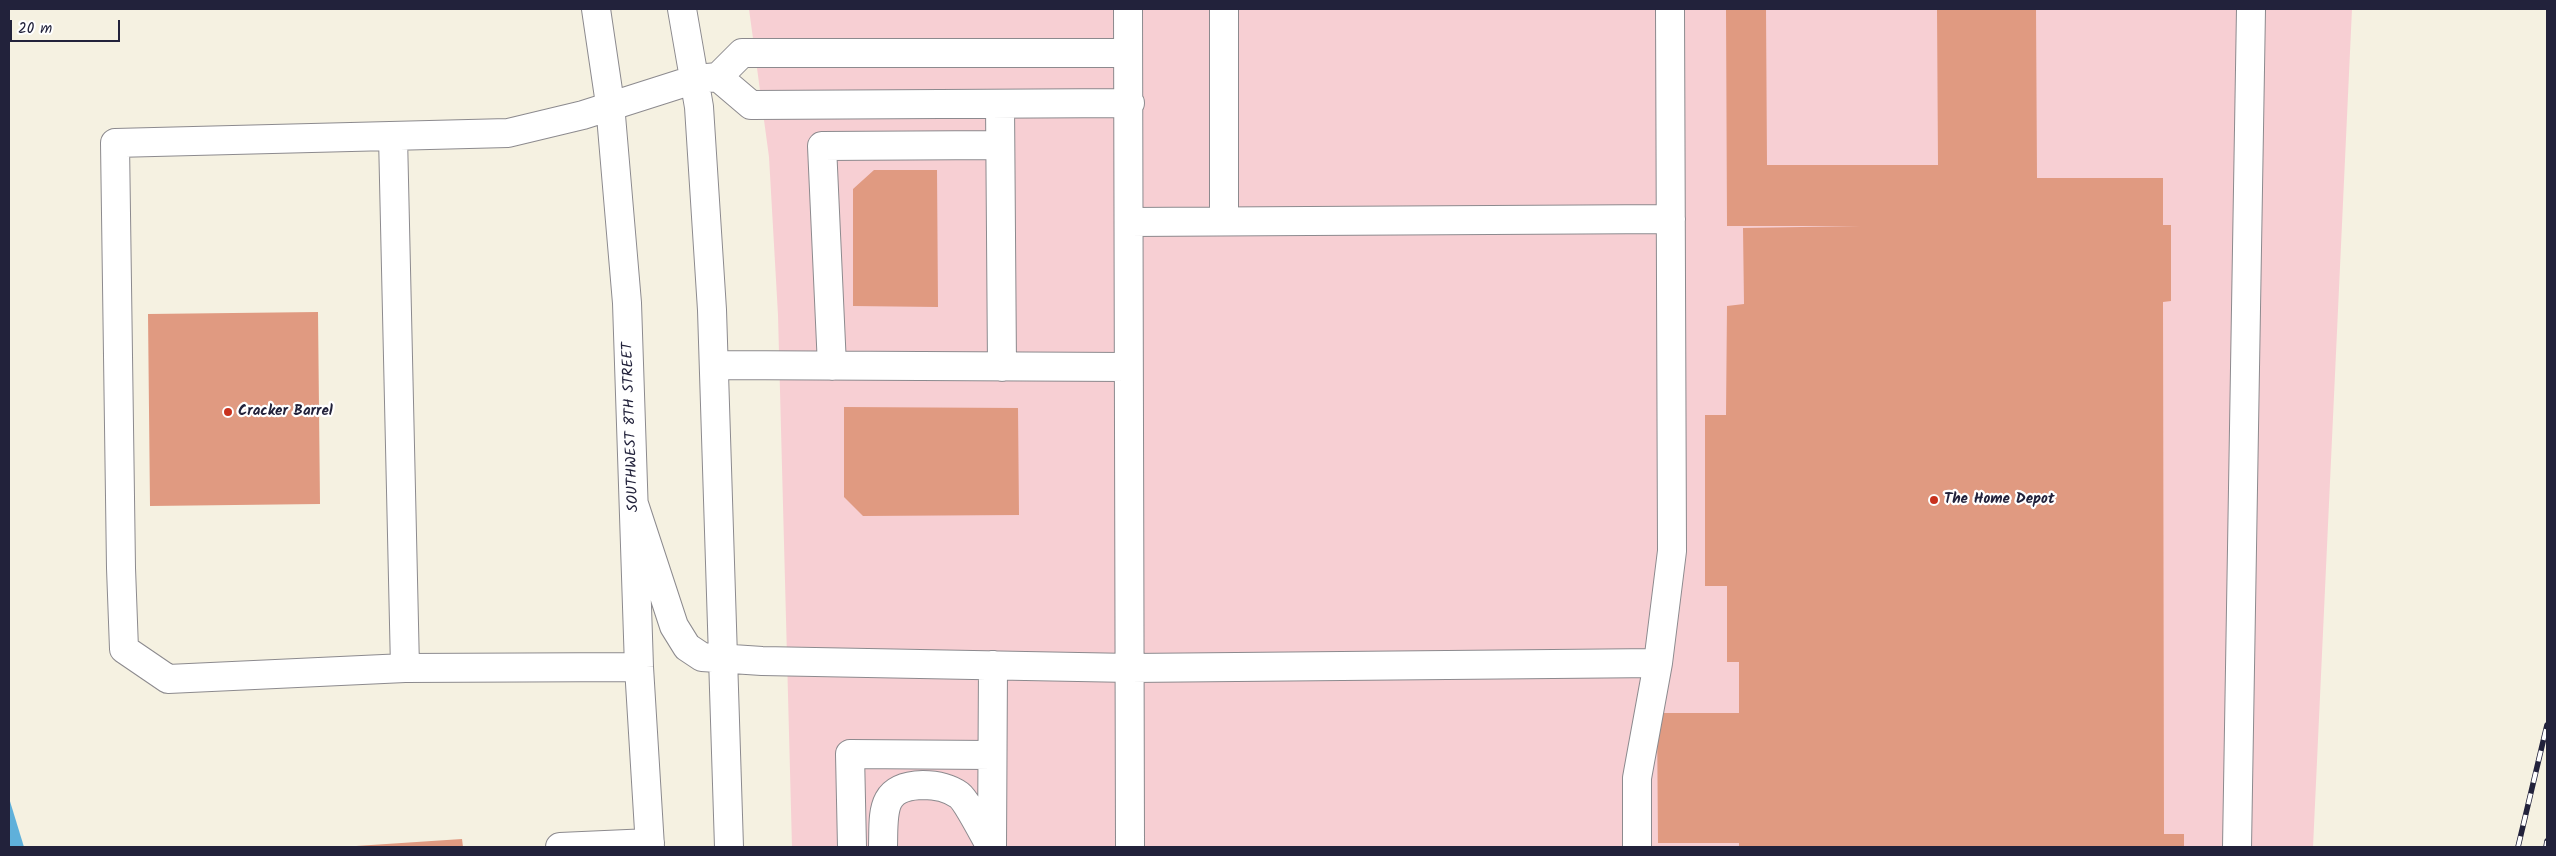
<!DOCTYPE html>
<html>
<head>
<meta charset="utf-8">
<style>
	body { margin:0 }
	#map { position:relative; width:2556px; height:856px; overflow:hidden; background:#f5f1e1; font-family:Kalam,sans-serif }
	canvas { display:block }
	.frame { position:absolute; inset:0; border:10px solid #22223b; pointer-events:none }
	.scale { position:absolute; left:10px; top:20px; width:110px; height:22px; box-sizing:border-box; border:2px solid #22223b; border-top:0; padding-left:6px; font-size:15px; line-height:18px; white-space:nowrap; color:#22223b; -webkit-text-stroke:4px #fff; paint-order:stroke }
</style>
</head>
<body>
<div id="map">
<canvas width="2556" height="856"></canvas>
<div class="frame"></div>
<div class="scale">20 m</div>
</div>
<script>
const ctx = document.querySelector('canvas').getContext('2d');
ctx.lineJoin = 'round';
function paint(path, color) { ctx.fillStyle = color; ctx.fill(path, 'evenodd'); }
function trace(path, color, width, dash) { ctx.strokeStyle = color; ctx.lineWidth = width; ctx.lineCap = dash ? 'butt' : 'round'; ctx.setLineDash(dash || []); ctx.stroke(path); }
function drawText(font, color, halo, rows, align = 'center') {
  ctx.font = font + ' Kalam,sans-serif'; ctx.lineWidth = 4.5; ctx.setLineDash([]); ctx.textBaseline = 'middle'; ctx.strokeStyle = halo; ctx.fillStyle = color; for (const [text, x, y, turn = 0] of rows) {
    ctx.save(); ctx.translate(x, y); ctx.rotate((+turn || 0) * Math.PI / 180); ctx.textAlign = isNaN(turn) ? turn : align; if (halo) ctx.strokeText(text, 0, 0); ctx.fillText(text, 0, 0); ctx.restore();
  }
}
paint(new Path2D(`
	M749,9H2352L2313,847H792L778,315L769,157Z`), '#f7cfd3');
paint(new Path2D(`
	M9,798L24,847H9Z`), '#5fb0da');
paint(new Path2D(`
	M1726,9H1766L1767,165H1938L1937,9H2036L2037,178H2163V225H2171V301L2163,302L2164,834H2184V847H1739V843H1658L1657,713H1739V662H1727V586H1705V415H1726L1727,306L1744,304L1743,228L1861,226H1727Z
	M874,170H937L938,307L853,306V189Z
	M318,312L320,504L150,506L148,314Z
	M844,407L1018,408L1019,515L863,516L844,497Z
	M462,839L463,847H357L356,846Z`), '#e09a81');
const minor = new Path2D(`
	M596,9L610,104L627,303L639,667L650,847
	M682,9L699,107L712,310L729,847
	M1128,9L1130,847
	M1224,9V221
	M718,77L751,105L1130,103
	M1000,104L1002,367
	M393,136L405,668
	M1129,222L1671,219
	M714,365L1128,367
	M832,366L822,146L1000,145
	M634,504L674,626L687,647L702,657L762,661L1131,668L1658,663L1672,551L1670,9
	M639,667L405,668L168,679L124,649L121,568L115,143L508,133L583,115L696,79L718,77L742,53H1128
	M560,847L650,843
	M852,847L850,754L992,755
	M883,847C884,813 879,786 923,785C935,785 949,788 959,795C967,801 985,837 991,847
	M992,847L993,665
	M1637,847V778L1658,663
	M2237,847L2251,9`);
trace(minor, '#8c8a8e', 30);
trace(minor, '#fff', 28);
const rail = new Path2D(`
	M2518,847L2547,725
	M2546,847L2547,841`);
trace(rail, '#22223b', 5.5);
trace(rail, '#fff', 4, [11]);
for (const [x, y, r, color] of [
	[228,412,5,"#c8321e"],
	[1934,500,5,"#c8321e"]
]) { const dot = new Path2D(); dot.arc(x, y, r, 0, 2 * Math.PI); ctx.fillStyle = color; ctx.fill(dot); trace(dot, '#fff', 2); }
drawText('bold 15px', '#22223b', '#fff', [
	["Cracker Barrel",238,412],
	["The Home Depot",1944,500]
], 'left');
drawText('15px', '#22223b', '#fff', [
	["SOUTHWEST 8TH STREET",632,427,-92]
]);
</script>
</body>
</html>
